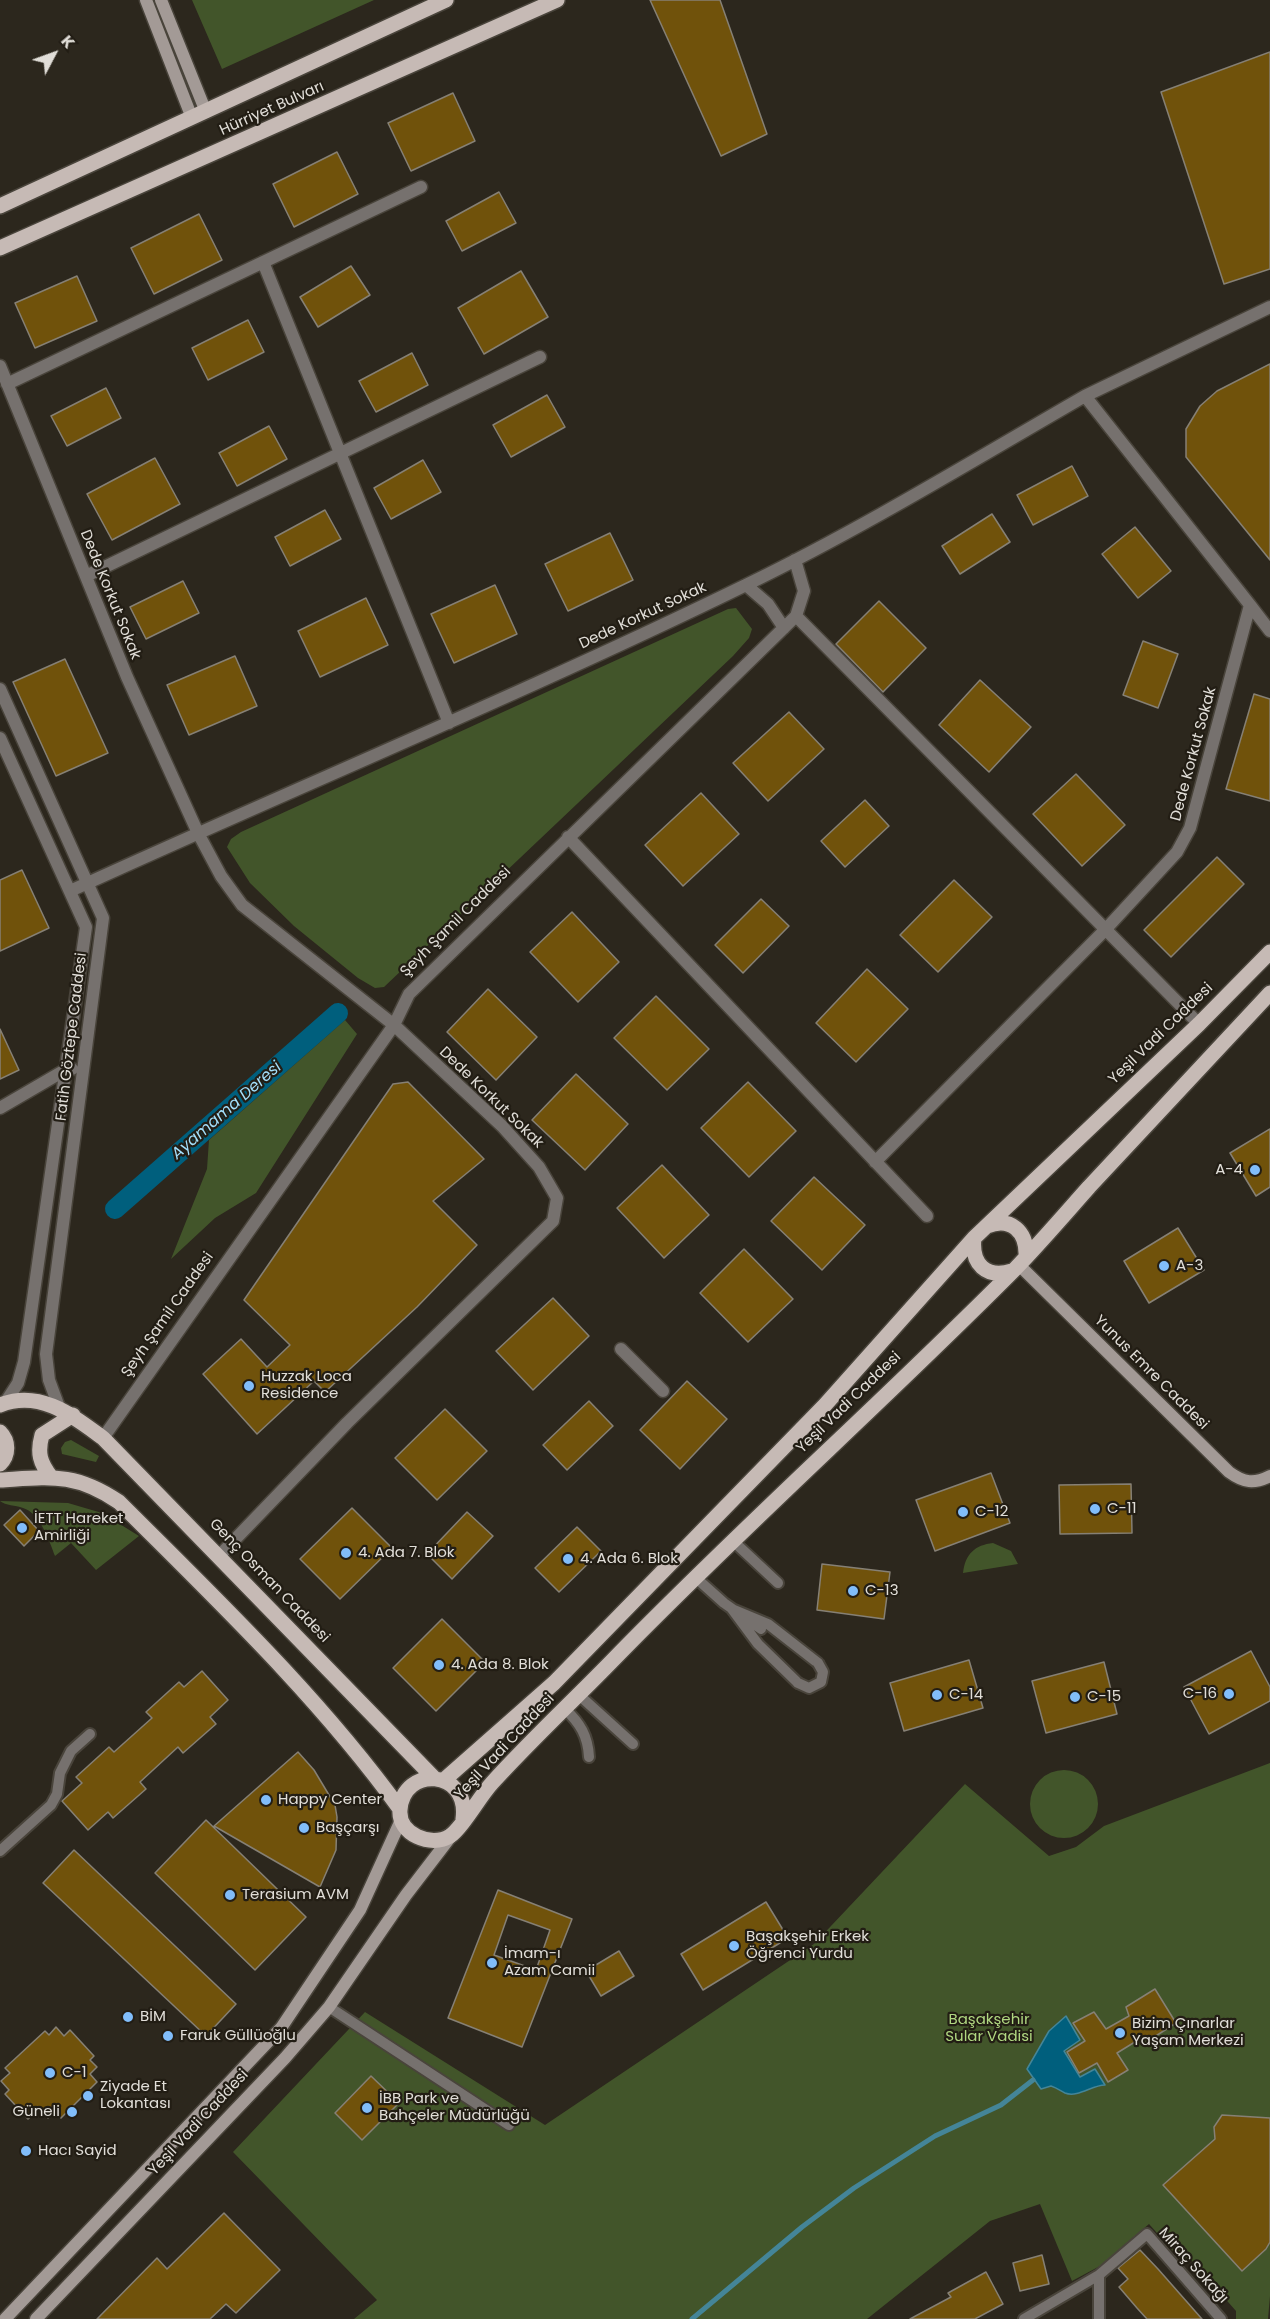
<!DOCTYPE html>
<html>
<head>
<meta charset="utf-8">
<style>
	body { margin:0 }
	#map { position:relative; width:1270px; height:2319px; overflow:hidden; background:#2c271d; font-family:Poppins,sans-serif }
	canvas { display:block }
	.north { position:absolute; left:24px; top:24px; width:60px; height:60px; -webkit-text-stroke:4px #221d14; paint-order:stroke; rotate:49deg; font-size:16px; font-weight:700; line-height:24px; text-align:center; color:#e1ded8 }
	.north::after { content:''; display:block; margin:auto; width:21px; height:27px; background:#e1ded8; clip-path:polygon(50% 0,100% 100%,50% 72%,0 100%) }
</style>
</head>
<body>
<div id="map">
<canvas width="1270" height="2319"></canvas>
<div class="north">K</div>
</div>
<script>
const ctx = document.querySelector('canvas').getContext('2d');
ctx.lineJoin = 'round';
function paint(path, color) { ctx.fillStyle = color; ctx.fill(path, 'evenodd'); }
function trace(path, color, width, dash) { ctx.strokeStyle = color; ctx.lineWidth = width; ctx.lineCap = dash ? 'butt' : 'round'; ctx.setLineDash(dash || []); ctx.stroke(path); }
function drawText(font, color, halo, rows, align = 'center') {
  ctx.font = font + ' Poppins,sans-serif'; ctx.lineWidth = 4.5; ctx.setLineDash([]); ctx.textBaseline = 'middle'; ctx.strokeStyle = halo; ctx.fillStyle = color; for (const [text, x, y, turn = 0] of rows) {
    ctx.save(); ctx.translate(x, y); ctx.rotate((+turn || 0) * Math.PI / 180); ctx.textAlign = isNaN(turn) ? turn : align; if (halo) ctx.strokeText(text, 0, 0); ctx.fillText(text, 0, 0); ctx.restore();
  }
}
paint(new Path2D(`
	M192,0H374L222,69Z
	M736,608L752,629L749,638L733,656L384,987L375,988L358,978L294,926L250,883L227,847L231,839L241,832L728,609Z
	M345,1020L357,1034L256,1193L215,1218L171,1259L207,1169L209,1140Z
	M71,1440L99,1456L96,1462L62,1454L61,1448L65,1442Z
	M0,1501L68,1503L102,1513L139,1536L96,1570L71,1543L55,1556C49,1540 40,1513 23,1508C15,1505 6,1506 0,1501Z
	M993,1543L1011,1551L1018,1564L963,1573C965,1554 975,1545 993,1543Z
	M1270,1763V2296L1268,2319H1236V2311L1192,2261L1180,2259L1149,2224L1100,2266L1072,2281L1040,2204L990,2221L867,2319H354L377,2300L233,2152L365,2012L545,2125L814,1944L965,1784L1049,1856L1076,1847L1104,1826Z
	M1030 1804a34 34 0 1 1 68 0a34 34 0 1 1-68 0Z`), '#42552a');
const water = new Path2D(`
	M1066,2016L1080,2040L1064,2051L1080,2077L1095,2069L1105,2085C1092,2085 1078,2098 1065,2093C1061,2091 1057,2088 1051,2086L1041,2089L1027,2069L1049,2031Z`);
paint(water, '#005f7d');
trace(water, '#448598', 1.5);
trace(new Path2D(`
	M692,2319L802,2227L854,2188L935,2136L1001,2105L1033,2080`), '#448598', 5);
trace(new Path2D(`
	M115,1209L338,1013`), '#005f7d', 20);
const building = new Path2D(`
	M650,0H720L767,134L721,156Z
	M1270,52V269L1224,284L1161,92Z
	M453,93L475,141L411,171L388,123Z
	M337,152L358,194L294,227L273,184Z
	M499,192L516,223L462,251L446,221Z
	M199,214L222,260L154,294L131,248Z
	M351,266L370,295L318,327L300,297Z
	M521,271L548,317L484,354L458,308Z
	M77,276L97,321L35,348L15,303Z
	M248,320L264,352L208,380L192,348Z
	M412,353L428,385L376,412L359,381Z
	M1270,364V560L1186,457V429L1200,406L1217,391Z
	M106,388L121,418L67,446L51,416Z
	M547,395L565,427L511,457L493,425Z
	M269,426L287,459L237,486L219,453Z
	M155,458L180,504L112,540L87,494Z
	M423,460L441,492L391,519L374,488Z
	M1072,466L1088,496L1033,525L1017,495Z
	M325,510L341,539L290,566L275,537Z
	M992,514L1010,542L960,574L942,546Z
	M1135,527L1171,571L1138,598L1102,554Z
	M610,533L633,580L568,611L545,564Z
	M183,581L199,613L146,639L130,607Z
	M495,585L517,634L454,663L431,614Z
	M366,598L388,645L320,677L298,631Z
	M879,601L926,648L883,692L836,644Z
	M1143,641L1178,654L1158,708L1123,695Z
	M235,656L257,706L189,735L167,685Z
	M65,659L108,753L56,776L13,682Z
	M980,680L1031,727L989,772L939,725Z
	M1254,694L1270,699V801L1226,789Z
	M789,712L824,749L768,801L733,763Z
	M1076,774L1125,825L1082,866L1033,814Z
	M701,793L739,834L683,886L645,845Z
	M865,800L889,826L845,867L821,841Z
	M1217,857L1244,884L1171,957L1144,930Z
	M22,870L49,928L0,951V880Z
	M954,880L992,917L938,972L900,935Z
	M761,899L789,926L743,973L715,945Z
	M572,912L619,962L578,1002L530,952Z
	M867,969L908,1009L856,1062L816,1023Z
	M488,989L537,1037L496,1080L447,1032Z
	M656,996L709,1049L667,1090L614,1038Z
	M0,1029L19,1070L0,1079Z
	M576,1074L628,1124L585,1170L532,1120Z
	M408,1082L484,1159L433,1201L477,1245L417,1307L325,1392L314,1381L257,1434L203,1374L241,1339L267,1367L290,1345L244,1300L393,1084Z
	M748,1082L796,1131L749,1177L701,1128Z
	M1270,1129V1187L1256,1196L1230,1153Z
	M662,1165L709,1215L664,1258L617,1208Z
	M814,1177L865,1225L822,1270L771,1221Z
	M1178,1228L1204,1270L1149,1303L1124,1261Z
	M744,1249L793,1299L748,1342L700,1293Z
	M553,1298L589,1336L533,1390L496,1351Z
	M687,1381L727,1419L680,1469L640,1430Z
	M589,1401L613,1426L567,1470L543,1445Z
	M445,1409L487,1451L437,1500L395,1458Z
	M991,1473L1010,1523L935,1551L916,1500Z
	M1131,1484L1132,1533L1060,1534L1059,1485Z
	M352,1508L392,1548L340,1599L300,1559Z
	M20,1510L39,1531L24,1546L4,1525Z
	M467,1512L493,1536L452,1579L427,1554Z
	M577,1527L601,1551L559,1592L535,1568Z
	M822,1564L890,1572L884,1619L817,1610Z
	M442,1619L485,1662L436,1711L393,1668Z
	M1251,1651L1270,1687V1701L1209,1734L1184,1687Z
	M969,1660L983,1708L904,1731L890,1683Z
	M1104,1662L1117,1714L1046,1733L1032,1681Z
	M202,1671L228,1700L210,1717L216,1724L183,1753L178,1747L140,1782L146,1789L113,1818L108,1812L88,1830L62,1801L82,1783L76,1777L109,1747L114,1752L152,1718L146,1712L179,1682L184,1687Z
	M298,1752L314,1770L335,1805L337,1817L336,1850L320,1887L214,1826Z
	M206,1820L306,1917L255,1970L155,1873Z
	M74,1850L236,2004L206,2036L43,1883Z
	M498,1890L572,1919L522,2047L448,2018ZM508,1915L550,1930L536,1970L494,1955Z
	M766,1902L788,1938L703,1990L681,1954Z
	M619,1951L634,1976L601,1996L586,1971Z
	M1155,1989L1176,2023L1148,2041L1143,2037L1117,2053L1128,2070L1108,2082L1097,2063L1079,2073L1067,2052L1085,2041L1073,2023L1094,2012L1106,2029L1129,2016L1126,2007Z
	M56,2027L64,2036L70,2030L94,2056L90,2060L97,2067L90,2074L97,2082L61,2118L55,2112L48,2118L39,2109L28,2119L5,2094L9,2090L1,2081L10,2073L5,2068L45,2031L49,2035Z
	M371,2076L399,2103L362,2140L335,2113Z
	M1222,2115L1270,2118V2242L1266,2249L1242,2271L1163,2185L1215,2139L1214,2127Z
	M224,2213L280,2270L236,2313L226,2304L210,2319H97L157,2258L167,2269Z
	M1140,2250L1158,2269L1202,2319H1147L1137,2308L1119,2287L1128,2279L1118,2268Z
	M1042,2255L1049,2284L1020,2291L1013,2263Z
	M986,2272L1003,2304L975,2319H910L951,2297L948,2293Z`);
paint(building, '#70520b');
trace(building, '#868075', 1.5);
const lane = new Path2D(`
	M732,1540L778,1583
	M695,1577L724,1603L761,1629
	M798,1683L758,1644L732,1609L768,1624L818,1663
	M579,1695L633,1744
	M565,1709C580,1723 588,1736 589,1757
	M0,1851L51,1805L57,1794L60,1773L71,1751L90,1734
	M329,2007L509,2125
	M1099,2275V2319
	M1024,2319L1099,2275L1147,2234L1221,2319`);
const street = new Path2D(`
	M263,262L449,723
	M0,366L127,677L198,833L221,876L242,905L394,1025L502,1126L539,1167L557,1198L553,1221L347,1423L220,1555
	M7,384L421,187
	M1085,396L1270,307
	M86,576L540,357
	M746,585L768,604L784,628
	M1250,605L1270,631
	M796,616L1199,1024
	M0,689L103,918L46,1354L49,1380L59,1407
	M0,738L86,927L24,1362L18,1383L5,1403
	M568,837L927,1216
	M70,891C295,788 525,693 748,584C863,528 974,460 1085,396L1250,605L1190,828L1177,852L1105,930L875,1162
	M0,1108L67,1069H72
	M621,1349L663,1391
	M103,1438L394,1025L409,994L796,616L804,591L795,560`);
const secondary = new Path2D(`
	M146,0L192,118
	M161,0L206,112
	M1019,1265L1229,1472C1244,1483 1254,1484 1270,1476
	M5,2319L281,2028L360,1910L401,1820
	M36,2319L285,2058L329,2007L406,1895L452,1835`);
const primary = new Path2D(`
	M0,206L446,0
	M0,248L557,0
	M987,1226C1011,1216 1027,1232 1026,1256
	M974,1238C971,1264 986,1279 1012,1271
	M0,1405C40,1389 73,1416 103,1438L434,1778
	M0,1432C9,1441 9,1455 0,1464
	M51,1477C40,1463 37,1453 42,1435L73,1415
	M0,1480C50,1477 75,1472 119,1502C217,1600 318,1696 400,1809
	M444,1780L554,1683L825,1405L974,1238L1199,1024L1270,952
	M463,1819C470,1769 403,1765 400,1810C398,1834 431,1848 450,1836C462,1828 480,1796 492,1783C530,1741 572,1702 611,1662C742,1527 883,1402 1016,1268C1041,1242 1065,1214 1089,1187C1149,1123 1209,1058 1270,993`);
trace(lane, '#49443b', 14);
trace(street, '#49443b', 15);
trace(secondary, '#49443b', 15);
trace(primary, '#49443b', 18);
trace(lane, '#76716e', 10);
trace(street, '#76716e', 12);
trace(secondary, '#a39a96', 12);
trace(primary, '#c6bab5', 15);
const laneBridge = new Path2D(`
	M798,1683L809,1688L821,1682L823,1672L818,1663`);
trace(laneBridge, '#49443b', 14, []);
trace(laneBridge, '#76716e', 10);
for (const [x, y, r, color] of [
	[1255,1170,6,"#81bdfa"],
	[1164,1266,6,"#81bdfa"],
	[249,1386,6,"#81bdfa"],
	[1095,1509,6,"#81bdfa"],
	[963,1512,6,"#81bdfa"],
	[22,1528,6,"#81bdfa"],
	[346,1553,6,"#81bdfa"],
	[568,1559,6,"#81bdfa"],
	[853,1591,6,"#81bdfa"],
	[439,1665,6,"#81bdfa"],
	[1229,1694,6,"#81bdfa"],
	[937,1695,6,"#81bdfa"],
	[1075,1697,6,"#81bdfa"],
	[266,1800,6,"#81bdfa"],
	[304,1828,6,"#81bdfa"],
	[230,1895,6,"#81bdfa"],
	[734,1946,6,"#81bdfa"],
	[492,1963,6,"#81bdfa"],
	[128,2017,6,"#81bdfa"],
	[1120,2033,6,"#81bdfa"],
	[168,2036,6,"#81bdfa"],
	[50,2073,6,"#81bdfa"],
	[88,2096,6,"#81bdfa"],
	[367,2108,6,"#81bdfa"],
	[72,2112,6,"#81bdfa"],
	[26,2151,6,"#81bdfa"]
]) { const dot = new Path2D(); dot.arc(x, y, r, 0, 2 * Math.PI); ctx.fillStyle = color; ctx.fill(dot); trace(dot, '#221d14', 2); }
drawText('15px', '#e1ded8', '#221d14', [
	["Hürriyet Bulvarı",272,109,-24],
	["Dede Korkut Sokak",110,595,68],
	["Dede Korkut Sokak",643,616,-25],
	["Dede Korkut Sokak",1194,754,-75],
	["Şeyh Şamil Caddesi",456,922,-45],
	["Yeşil Vadi Caddesi",1161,1034,-44],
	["Fatih Göztepe Caddesi",72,1037,-83],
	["Dede Korkut Sokak",491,1098,44],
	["Şeyh Şamil Caddesi",168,1315,-55],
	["Yunus Emre Caddesi",1151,1373,45],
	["Yeşil Vadi Caddesi",849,1403,-44],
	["Genç Osman Caddesi",269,1581,46],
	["Yeşil Vadi Caddesi",505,1747,-47],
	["Yeşil Vadi Caddesi",199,2123,-47],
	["Miraç Sokağı",1193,2266,48]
]);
drawText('15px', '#e1ded8', '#221d14', [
	["A-4",1243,1170,"right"],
	["A-3",1176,1266],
	["Huzzak Loca",261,1377],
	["Residence",261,1394],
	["C-11",1107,1509],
	["C-12",975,1512],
	["İETT Hareket",34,1519],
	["Amirliği",34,1536],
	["4. Ada 7. Blok",358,1553],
	["4. Ada 6. Blok",580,1559],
	["C-13",865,1591],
	["4. Ada 8. Blok",451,1665],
	["C-16",1217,1694,"right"],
	["C-14",949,1695],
	["C-15",1087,1697],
	["Happy Center",278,1800],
	["Başçarşı",316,1828],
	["Terasium AVM",242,1895],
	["Başakşehir Erkek",746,1937],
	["Öğrenci Yurdu",746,1954],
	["İmam-ı",504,1954],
	["Azam Camii",504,1971],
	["BİM",140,2017],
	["Bizim Çınarlar",1132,2024],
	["Yaşam Merkezi",1132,2041],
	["Faruk Güllüoğlu",180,2036],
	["C-1",62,2073],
	["Ziyade Et",100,2087],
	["Lokantası",100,2104],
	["İBB Park ve",379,2099],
	["Bahçeler Müdürlüğü",379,2116],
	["Güneli",60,2112,"right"],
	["Hacı Sayid",38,2151]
], 'left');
drawText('15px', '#b0d781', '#221d14', [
	["Başakşehir",989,2020],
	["Sular Vadisi",989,2037]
]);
drawText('italic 16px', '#a3dffb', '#221d14', [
	["Ayamama Deresi",227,1111,-41]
]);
</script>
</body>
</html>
